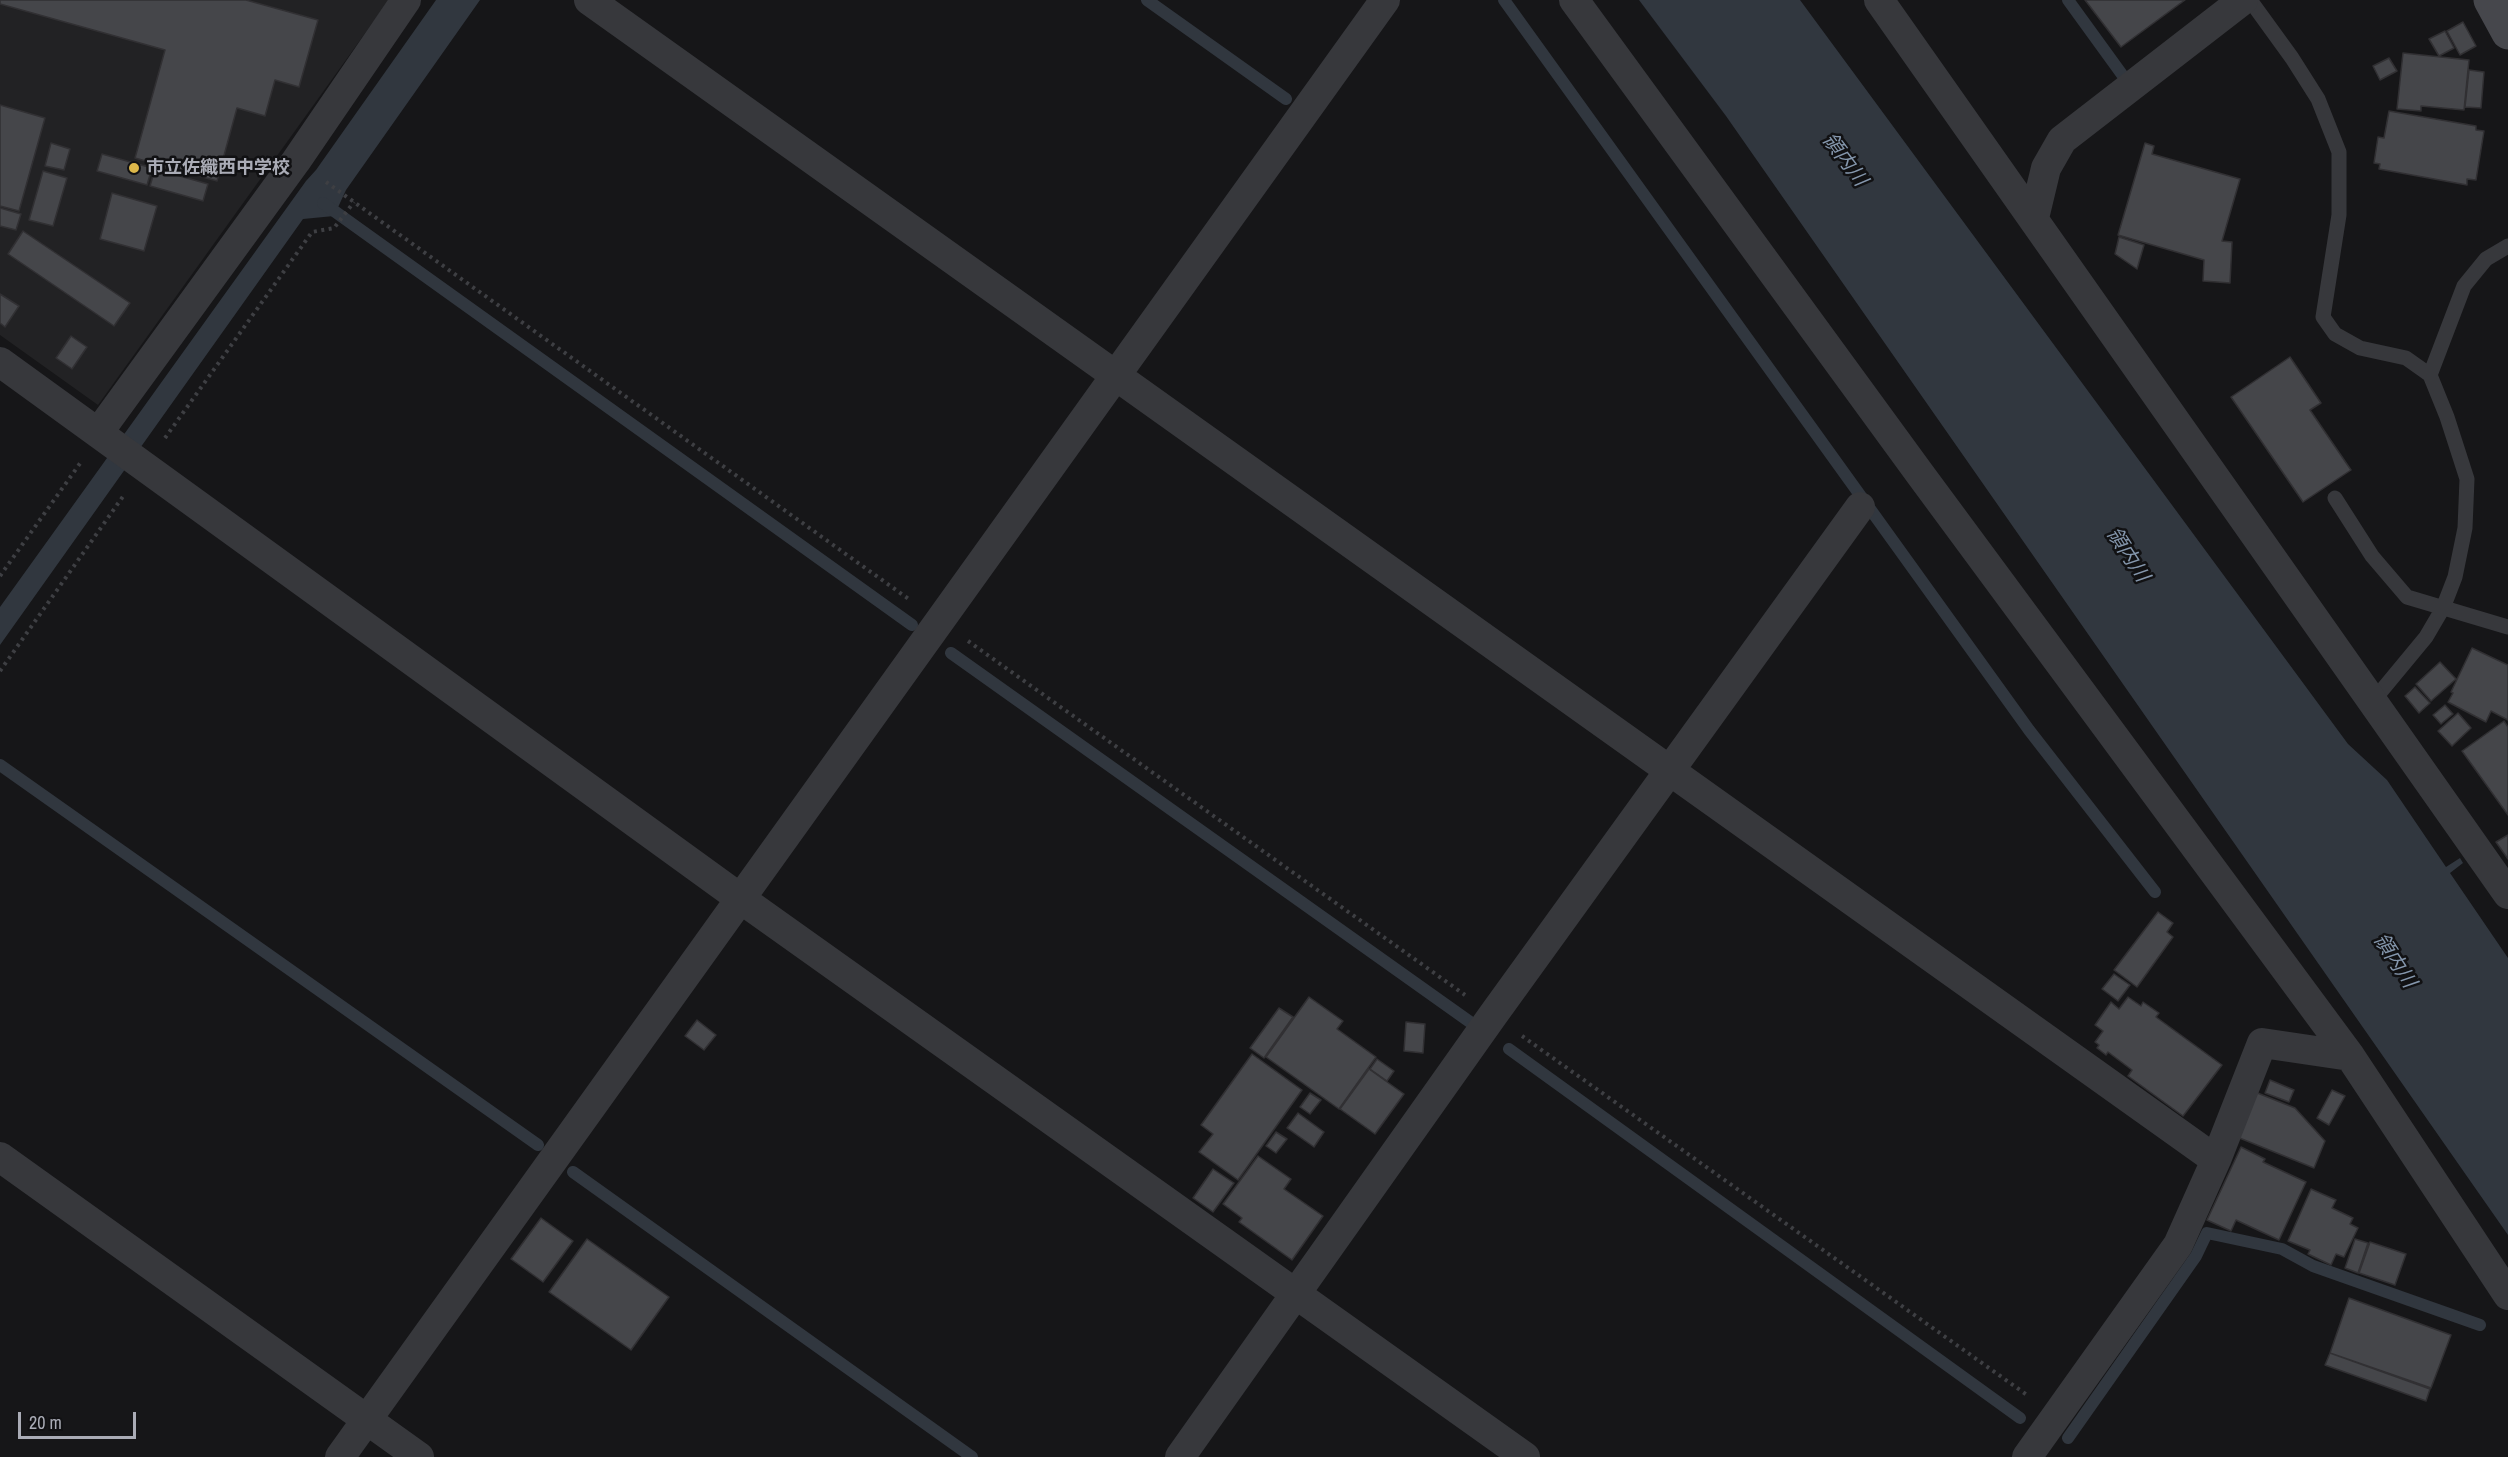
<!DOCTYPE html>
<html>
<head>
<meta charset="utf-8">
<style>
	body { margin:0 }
	#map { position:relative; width:2508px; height:1457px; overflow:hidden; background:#161618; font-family:"Archivo Narrow",sans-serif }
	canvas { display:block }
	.scale { position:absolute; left:18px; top:1412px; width:118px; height:27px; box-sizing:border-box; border:3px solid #aaacb6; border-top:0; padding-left:8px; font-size:18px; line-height:21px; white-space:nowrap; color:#aaacb6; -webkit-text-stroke:4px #111113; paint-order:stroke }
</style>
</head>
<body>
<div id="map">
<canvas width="2508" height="1457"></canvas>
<div class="scale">20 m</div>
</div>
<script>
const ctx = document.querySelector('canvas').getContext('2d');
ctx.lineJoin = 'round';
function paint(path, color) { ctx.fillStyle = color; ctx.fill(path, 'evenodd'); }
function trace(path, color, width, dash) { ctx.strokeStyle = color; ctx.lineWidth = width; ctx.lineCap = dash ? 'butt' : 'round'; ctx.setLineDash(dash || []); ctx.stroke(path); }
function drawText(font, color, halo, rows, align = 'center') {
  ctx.font = font + ' "Archivo Narrow","Noto Sans JP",sans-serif'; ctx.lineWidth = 5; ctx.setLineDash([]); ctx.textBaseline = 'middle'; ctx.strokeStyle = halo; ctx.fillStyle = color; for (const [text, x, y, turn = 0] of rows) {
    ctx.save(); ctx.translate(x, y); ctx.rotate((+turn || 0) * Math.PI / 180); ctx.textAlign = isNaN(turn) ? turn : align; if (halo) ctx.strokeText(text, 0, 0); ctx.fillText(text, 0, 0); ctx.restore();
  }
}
paint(new Path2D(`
	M0,0H389L98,405L0,335Z`), '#222224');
paint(new Path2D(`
	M436,0H480L346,190L334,216L303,219L0,645V607L306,181L316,170Z
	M1639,0H1800L2348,744L2387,780L2446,867L2460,858L2463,863L2450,873L2508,958V1235L1726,116Z`), '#31373f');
trace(new Path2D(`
	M1147,0L1286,99
	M1504,0L2029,730L2155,892
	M2068,0L2126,80
	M323,203L912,625
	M951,653L1470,1022
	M0,765L538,1145
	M1509,1049L2020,1418
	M573,1172L972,1457
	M2068,1438L2196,1256L2207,1233L2282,1249L2313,1266L2480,1325`), '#31373f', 12);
const building = new Path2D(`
	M0,0H246L318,20L299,87L275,80L265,116L237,108L217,181L135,158L165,50L0,4Z
	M2085,0H2185L2121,47Z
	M2463,22L2476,46L2460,55L2447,31Z
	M2445,31L2454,48L2439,56L2429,39Z
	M2403,53L2469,60L2464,110L2421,106V111L2397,109Z
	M2389,58L2397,71L2380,80L2373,66Z
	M2469,70L2484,72L2481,108L2465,107Z
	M0,105L45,118L19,211L0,206Z
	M2389,111L2476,126V130L2484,131L2476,180L2467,179V185L2379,169L2380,164L2374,163L2378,137L2384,138Z
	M51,143L70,149L64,170L45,166Z
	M2145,143L2154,146L2152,154L2240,179L2222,241L2232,242L2230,283L2203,281L2204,260L2118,235Z
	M102,154L152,168L147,185L97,171Z
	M155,169L208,184L203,201L150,186Z
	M43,171L67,178L53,226L29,220Z
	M112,193L157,206L144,251L100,239Z
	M0,208L21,214L16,230L0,226Z
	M23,231L130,303L114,326L8,254Z
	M2119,237L2144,245L2137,269L2115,254Z
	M0,294L19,306L5,327L0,323Z
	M71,336L87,347L72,369L56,358Z
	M2290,357L2321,403L2310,410L2351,470L2303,502L2231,397Z
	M2472,648L2508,665V720L2491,711L2486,722L2448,702L2453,693L2451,692Z
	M2440,662L2456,679L2431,701L2416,684Z
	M2415,687L2430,703L2419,713L2405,696Z
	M2445,705L2453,714L2441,724L2433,715Z
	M2458,713L2471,728L2452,746L2438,731Z
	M2504,721L2508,727V815L2462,751Z
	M2508,835V859L2496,842Z
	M2158,912L2173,923L2167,932L2173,937L2137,987L2114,970Z
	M2114,974L2130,985L2118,1001L2102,989Z
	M1309,997L1343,1021L1337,1029L1376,1057L1339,1109L1266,1057Z
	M2128,997L2141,1006L2143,1002L2159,1013L2156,1017L2222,1065L2183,1116L2128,1076L2132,1070L2108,1052L2106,1055L2097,1048L2099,1045L2095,1042L2103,1031L2095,1025L2111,1002L2119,1009Z
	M1279,1008L1293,1017L1264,1058L1250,1048Z
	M697,1020L716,1035L704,1050L685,1036Z
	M1406,1022L1425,1024L1423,1053L1404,1051Z
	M1252,1054L1302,1090L1238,1180L1199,1152L1213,1134L1201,1125Z
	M1377,1059L1394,1071L1387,1081L1370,1069Z
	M1369,1069L1404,1094L1375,1134L1340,1109Z
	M2270,1080L2294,1090L2289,1102L2265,1093Z
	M2332,1090L2345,1096L2329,1125L2317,1118Z
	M2255,1092L2295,1108L2325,1141L2314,1168L2237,1137Z
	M1310,1093L1321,1100L1310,1114L1300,1107Z
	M1298,1113L1324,1132L1314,1147L1287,1128Z
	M1276,1132L1287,1139L1276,1153L1266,1146Z
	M2241,1147L2265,1159L2263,1162L2306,1182L2279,1240L2236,1220L2231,1231L2207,1220Z
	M1258,1156L1291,1179L1284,1189L1323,1216L1292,1260L1239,1222L1242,1218L1223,1204Z
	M1213,1169L1234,1183L1213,1212L1193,1198Z
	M2311,1189L2336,1200L2332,1208L2353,1218L2350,1224L2358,1228L2344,1257L2336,1254L2331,1265L2308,1254L2310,1250L2288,1241Z
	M541,1218L573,1241L543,1282L511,1259Z
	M587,1239L669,1297L631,1350L549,1292Z
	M2355,1239L2368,1243L2358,1273L2345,1268Z
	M2370,1242L2406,1254L2395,1285L2359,1273Z
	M2349,1298L2451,1335L2431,1388L2330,1353Z
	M2330,1353L2430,1389L2426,1401L2325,1365Z`);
paint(building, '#45464a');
trace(building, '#313033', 1.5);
trace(new Path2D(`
	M326,182L910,600
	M165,438L312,232L334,228L354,202
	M0,576L81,462
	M968,641L1465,995
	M0,671L124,495
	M1522,1036L2027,1395`), '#3e3f43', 4, [3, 4.5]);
trace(new Path2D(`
	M2250,0L2292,58L2318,99L2339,152V215L2323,317L2335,334L2360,348L2406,358L2430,375L2447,417L2467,479L2465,528L2455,577L2443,608L2426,637L2373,701
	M2430,375L2464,286L2486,259L2508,246
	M2335,498L2372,556L2407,597L2508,627`), '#37383c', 15);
trace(new Path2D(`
	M589,0L2216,1160
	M1574,0L1920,474L2350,1056L2508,1295
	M1879,0L2508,894
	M2034,218L2046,168L2062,140L2243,0
	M0,362L741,899L1525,1457
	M98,433L296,161L406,0
	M0,1157L419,1457
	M340,1457L1385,0
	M1180,1457L1493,1015L1860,507
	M2027,1457L2178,1245L2216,1160L2262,1043L2350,1056`), '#37383c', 30);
trace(new Path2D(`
	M2490,0L2508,33`), '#46474c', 33);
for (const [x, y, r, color] of [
	[134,168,6,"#dcb74a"]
]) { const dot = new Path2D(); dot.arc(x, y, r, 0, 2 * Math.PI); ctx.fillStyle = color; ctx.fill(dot); trace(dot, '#111113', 2); }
drawText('bold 18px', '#aaacb6', '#111113', [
	["市立佐織西中学校",146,168]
], 'left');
drawText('italic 20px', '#8597ad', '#111113', [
	["領内川",1844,160,53],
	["領内川",2127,555,57],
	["領内川",2394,961,57]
]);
</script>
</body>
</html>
